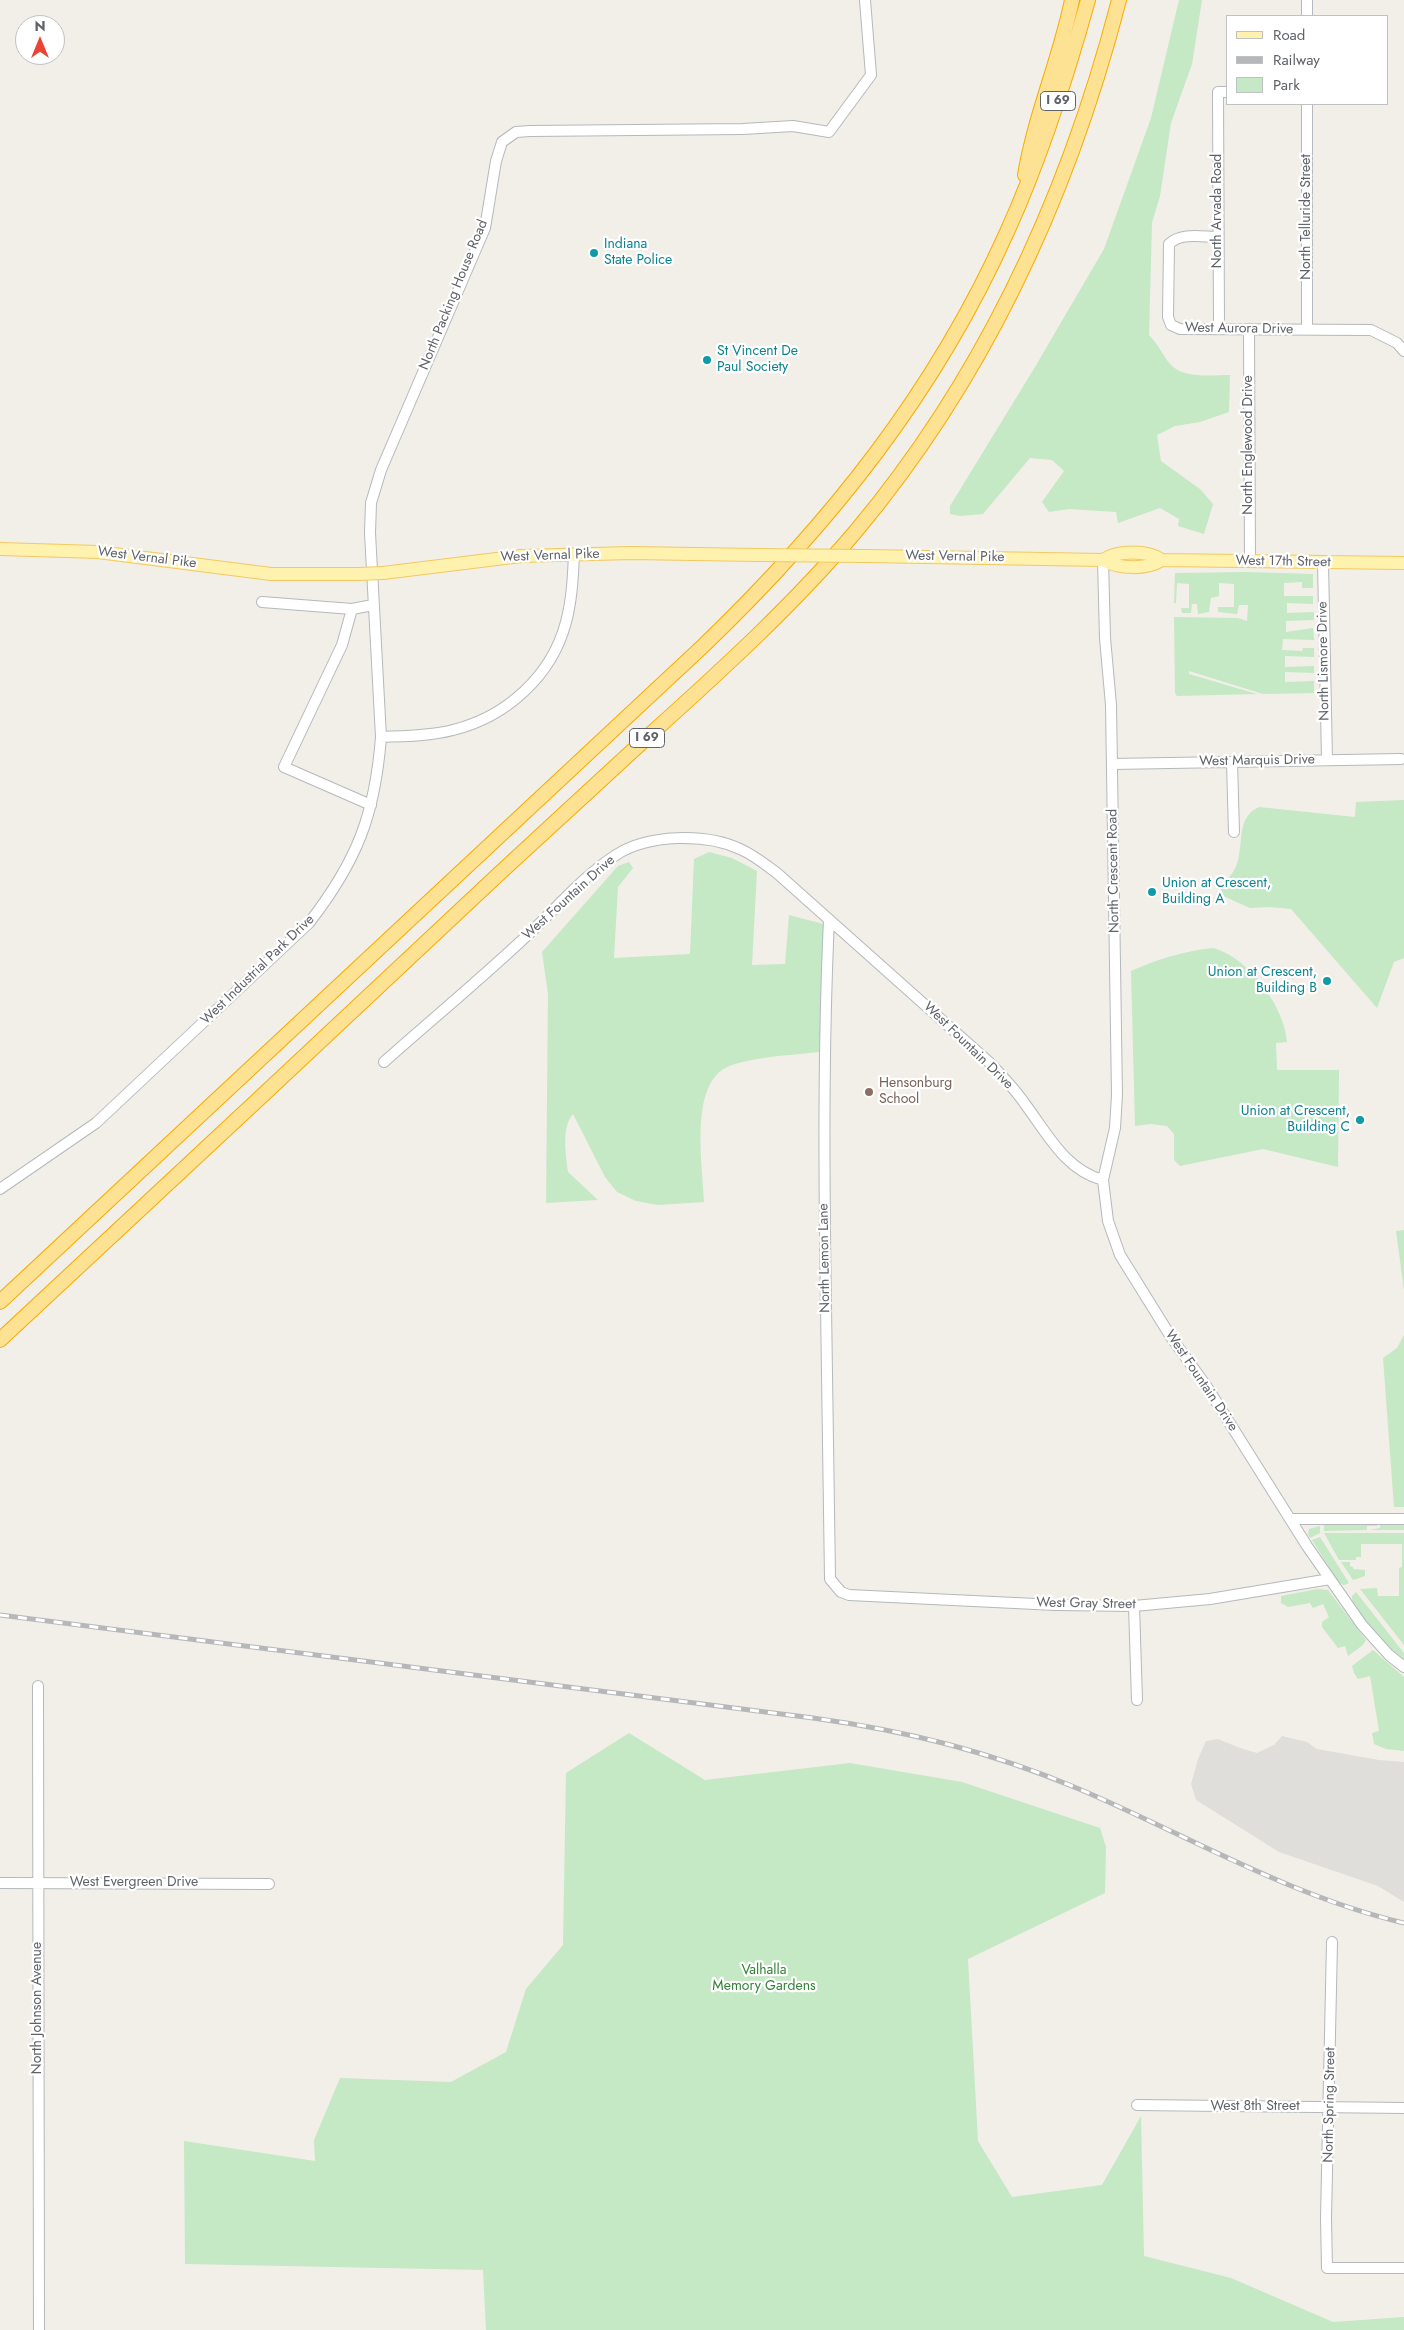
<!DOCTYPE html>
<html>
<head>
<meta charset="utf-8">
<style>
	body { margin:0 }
	#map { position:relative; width:1404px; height:2330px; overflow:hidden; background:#f1efe8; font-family:Jost,sans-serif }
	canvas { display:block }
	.legend { position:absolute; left:1226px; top:15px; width:162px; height:90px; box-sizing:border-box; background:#fff; border:1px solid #bfc1c3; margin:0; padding:6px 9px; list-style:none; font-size:15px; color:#5f6368 }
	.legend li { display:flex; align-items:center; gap:10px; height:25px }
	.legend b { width:25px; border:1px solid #bfc1c3 }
	.north { position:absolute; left:15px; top:15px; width:50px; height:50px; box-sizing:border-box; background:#fff; border:1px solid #bfc1c3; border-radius:50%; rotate:0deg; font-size:14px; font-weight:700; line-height:20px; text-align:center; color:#5f6368 }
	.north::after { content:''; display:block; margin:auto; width:18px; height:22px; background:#ea4335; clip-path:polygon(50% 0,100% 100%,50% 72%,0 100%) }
</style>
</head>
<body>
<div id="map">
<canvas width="1404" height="2330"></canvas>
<ul class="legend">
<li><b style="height:6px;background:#fff2af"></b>Road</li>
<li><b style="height:6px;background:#b6b7b8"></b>Railway</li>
<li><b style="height:14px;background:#c5e8c5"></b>Park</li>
</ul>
<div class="north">N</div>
</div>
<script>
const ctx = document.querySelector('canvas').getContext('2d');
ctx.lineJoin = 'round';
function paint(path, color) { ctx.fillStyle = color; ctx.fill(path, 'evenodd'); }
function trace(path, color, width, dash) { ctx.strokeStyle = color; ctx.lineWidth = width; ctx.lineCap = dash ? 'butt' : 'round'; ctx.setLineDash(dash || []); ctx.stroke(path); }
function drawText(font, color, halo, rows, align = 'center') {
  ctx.font = font + ' Jost,sans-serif'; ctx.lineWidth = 4.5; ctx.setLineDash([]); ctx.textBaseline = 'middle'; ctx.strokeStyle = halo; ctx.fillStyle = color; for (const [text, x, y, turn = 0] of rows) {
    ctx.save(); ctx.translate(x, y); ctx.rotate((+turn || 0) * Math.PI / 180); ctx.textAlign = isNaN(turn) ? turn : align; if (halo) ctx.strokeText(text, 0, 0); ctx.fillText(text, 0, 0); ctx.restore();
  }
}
paint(new Path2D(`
	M1282,1736L1307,1742L1317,1749L1379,1760L1404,1762V1902L1378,1886L1279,1852L1196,1800L1191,1784L1198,1759L1206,1741L1218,1739L1240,1748L1257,1753L1274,1745Z`), '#e0deda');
paint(new Path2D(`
	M1179,0H1202L1192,64L1171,123L1160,196L1152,223L1149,335C1158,344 1162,354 1170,364C1183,379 1212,375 1230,375L1229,412L1200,422L1175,426L1157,435L1161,461L1200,489L1213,504L1204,534L1178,526L1179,519L1160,508L1118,523L1116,512L1069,509L1049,512L1042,502L1064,471L1052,460L1030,458L983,514L960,516L950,514V506L1035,367L1104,249L1151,118Z
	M1246,572L1313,574V588H1302V582L1284,583V596H1313V604L1287,603V613L1314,612V620L1286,621V632L1313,628L1314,640L1283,639L1282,650L1302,651L1303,648H1314V657L1285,656V667L1314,666V673L1285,672V682L1314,681V693L1263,694L1189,671V674L1257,694L1177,696L1175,693L1174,617L1238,618L1247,621L1248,605H1239L1237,614L1218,612V607H1234V584L1219,583V596L1211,598L1209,612L1198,614L1197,604H1192L1191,613H1182L1181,608H1189V584L1177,583L1176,603H1174L1175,573Z
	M1404,800V958L1394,962L1377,1008L1291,909L1270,907L1250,908L1221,895L1220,885C1255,863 1227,822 1259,807L1355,817L1356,802Z
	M709,852L732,858L757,871L752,965L785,964L789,915L827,925L819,1052C795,1055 741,1057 722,1070C690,1093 703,1167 704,1202L658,1205L636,1201L617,1192L605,1177L573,1114C561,1128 566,1155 568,1172L598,1200L546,1203L548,994L542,952L618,866L629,862L633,868L618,887L614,958L690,954L694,859Z
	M1213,948C1248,957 1285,1007 1287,1042L1276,1043L1277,1070H1339L1338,1167L1263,1149L1180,1166L1174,1160V1134L1167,1126L1150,1124L1135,1126L1131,971C1158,959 1184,951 1213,948Z
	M1404,1230V1290L1396,1231Z
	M1404,1335V1507H1394L1383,1358L1397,1348Z
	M1404,1523V1530H1369L1380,1528V1524Z
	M1377,1524V1526H1367V1530L1324,1531V1525Z
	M1320,1526V1533L1310,1538L1308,1534L1309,1529Z
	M1324,1533H1404V1645L1360,1589L1377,1588L1378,1596H1399V1568L1402,1567V1544H1361V1557H1356V1560H1339Z
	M1320,1537L1349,1583L1344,1585L1339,1583L1312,1540Z
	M1341,1562H1350V1566L1353,1567V1569L1365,1570V1576L1353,1580Z
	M1317,1589L1328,1590L1366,1640L1363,1645L1348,1656L1345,1646L1338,1648L1322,1627V1622L1329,1617L1323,1604L1313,1608L1310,1603L1288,1607L1281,1603V1596Z
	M1356,1592L1404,1653V1659C1390,1649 1351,1613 1352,1596Z
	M1373,1650L1404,1677V1751L1386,1749L1374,1744L1372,1733L1379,1731L1370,1676L1358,1679L1354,1673L1352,1666Z
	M629,1733L705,1780L850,1763L962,1782L1100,1828L1106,1847L1105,1893L968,1959L978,2141L1012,2197L1102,2185L1141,2116L1144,2256L1231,2278L1333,2322L1404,2317V2330H486L483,2270L185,2264L184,2141L315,2161L314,2140L340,2078L451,2082L506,2052L526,1989L563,1945L566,1773Z`), '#c5e8c5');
const minor = new Path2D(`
	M1307,16V0
	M1307,104V329
	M1218,237C1203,237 1181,232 1169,244L1168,317L1171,325L1180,329L1371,330L1397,343L1404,351
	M1219,329L1218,92H1228
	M1249,329L1250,562
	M1103,560L1105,638L1111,705L1117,1095L1115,1128L1103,1180L1108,1221L1120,1255L1171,1337L1207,1387L1307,1546L1362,1625L1389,1655L1404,1667
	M1323,563L1327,760
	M262,602L352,609
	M381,737L370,533L371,503L381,470L485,228L496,161L502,142L516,132L530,131L743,129L793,126L829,132L871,75L865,0
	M1232,762L1234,832
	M1112,764L1401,759
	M371,805L284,767L342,645L352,609L373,605
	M829,920C823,1048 824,1177 826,1306C827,1397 828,1488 830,1579L841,1592L849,1595L1056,1605L1134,1606L1210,1599L1330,1579
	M384,1062C429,1022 476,983 520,942C552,914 580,878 616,855C648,834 706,833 740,849C754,855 766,865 778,874L990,1063C1002,1076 1015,1089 1025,1104C1047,1133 1065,1170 1103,1180
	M0,1189L96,1123L309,923C357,861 375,815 381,737C404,736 430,736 453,730C506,717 552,676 566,622C572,600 573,576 574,554
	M1291,1519H1404
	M1134,1606L1137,1700
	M38,1686L39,2330
	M0,1883L269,1884
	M1332,1942L1326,2218L1327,2268H1404
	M1137,2105L1404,2108`);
const major = new Path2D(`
	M0,549L98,552L271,574H358
	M865,556L1103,560C1119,569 1146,570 1162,560
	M1103,560C1117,550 1148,550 1162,560L1404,563
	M383,573L521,556L631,553L758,555`);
const highway = new Path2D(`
	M1025,175C1035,115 1060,59 1072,0
	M0,1302L702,647C829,525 935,393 1007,232C1041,157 1066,79 1088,0
	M0,1340C168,1184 335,1028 502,871C552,825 603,778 653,732C724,668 794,604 856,531C985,377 1069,193 1119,0`);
trace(minor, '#b5b8bc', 12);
trace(major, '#f2c960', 14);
trace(highway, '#f9ab00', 16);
trace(minor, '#fff', 10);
trace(major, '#fff2af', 12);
trace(highway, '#fde293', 14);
const rail = new Path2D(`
	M0,1615L813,1718C908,1731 991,1752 1079,1789C1187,1835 1289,1896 1404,1923`);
trace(rail, '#b6b7b8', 5);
trace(rail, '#fff', 3, [9]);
const majorBridge = new Path2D(`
	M758,555L865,556
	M358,574L383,573`);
trace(majorBridge, '#f2c960', 14, []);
trace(majorBridge, '#fff2af', 12);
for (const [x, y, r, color] of [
	[594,253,5,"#0f9aa8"],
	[707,360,5,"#0f9aa8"],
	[1152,892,5,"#0f9aa8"],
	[1327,981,5,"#0f9aa8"],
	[869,1092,5,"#8d6e63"],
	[1360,1120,5,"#0f9aa8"]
]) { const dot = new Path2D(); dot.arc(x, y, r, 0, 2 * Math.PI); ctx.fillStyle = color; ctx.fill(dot); trace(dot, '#fff', 2); }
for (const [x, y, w] of [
	[1058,101,35],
	[647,738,35]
]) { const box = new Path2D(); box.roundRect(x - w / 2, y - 9.5, w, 19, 4); ctx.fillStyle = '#fff'; ctx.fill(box); trace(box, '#5f6368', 1); }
drawText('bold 12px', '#5f6368', null, [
	["I 69",1058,101],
	["I 69",647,738]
]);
drawText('14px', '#5f6368', '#fff', [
	["North Arvada Road",1218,211,-90],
	["North Telluride Street",1307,217,-90],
	["North Packing House Road",454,295,-68],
	["West Aurora Drive",1239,329,1],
	["North Englewood Drive",1249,445,-90],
	["West Vernal Pike",550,556,-2],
	["West Vernal Pike",955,557,1],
	["West Vernal Pike",147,558,7],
	["West 17th Street",1283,562,1],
	["North Lismore Drive",1324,661,-91],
	["West Marquis Drive",1257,761,-1],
	["North Crescent Road",1114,871,-91],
	["West Fountain Drive",569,898,-42],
	["West Industrial Park Drive",258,970,-44],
	["West Fountain Drive",968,1046,44],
	["North Lemon Lane",825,1258,-91],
	["West Fountain Drive",1201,1381,56],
	["West Gray Street",1086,1604,1],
	["West Evergreen Drive",134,1883],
	["North Johnson Avenue",38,2008,-90],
	["North Spring Street",1330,2105,-89],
	["West 8th Street",1255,2107]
]);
drawText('14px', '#0d838f', '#fff', [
	["Indiana",604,245],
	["State Police",604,261],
	["St Vincent De",717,352],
	["Paul Society",717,368],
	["Union at Crescent,",1162,884],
	["Building A",1162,900],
	["Union at Crescent,",1317,973,"right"],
	["Building B",1317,989,"right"],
	["Union at Crescent,",1350,1112,"right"],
	["Building C",1350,1128,"right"]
], 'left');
drawText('14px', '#785e54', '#fff', [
	["Hensonburg",879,1084],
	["School",879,1100]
], 'left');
drawText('14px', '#348238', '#fff', [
	["Valhalla",764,1971],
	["Memory Gardens",764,1987]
]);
</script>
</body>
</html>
